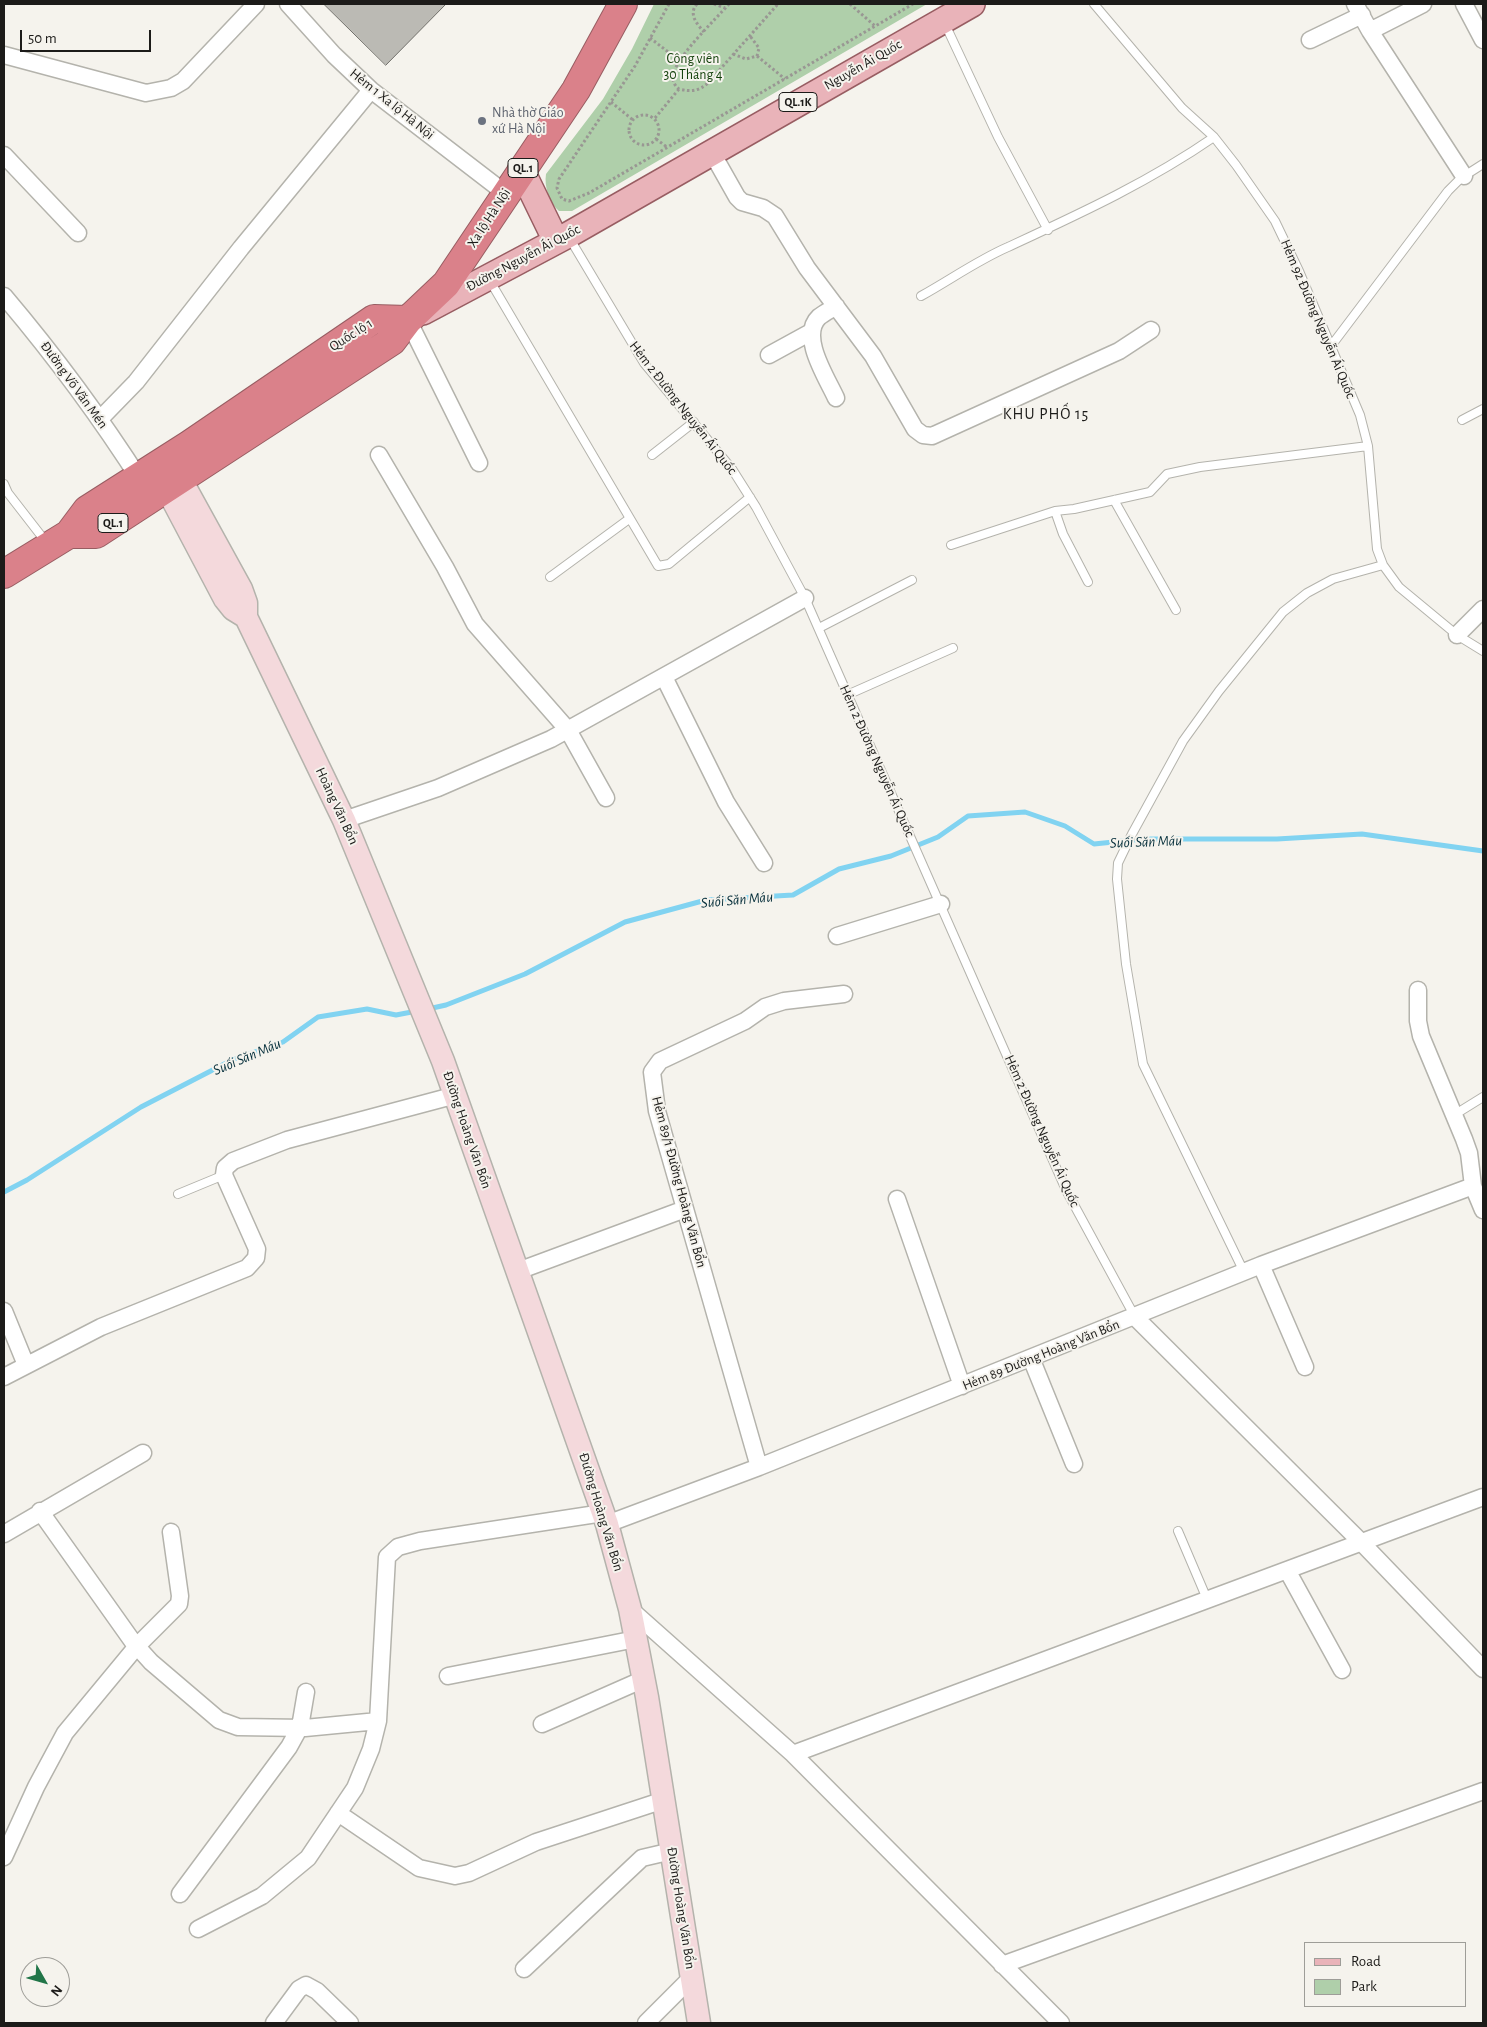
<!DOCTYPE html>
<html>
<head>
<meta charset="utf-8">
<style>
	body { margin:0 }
	#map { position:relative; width:1487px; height:2027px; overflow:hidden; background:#f5f3ed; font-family:"Alegreya Sans",sans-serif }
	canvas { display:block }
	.frame { position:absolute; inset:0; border:5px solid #1c1b19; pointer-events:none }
	.legend { position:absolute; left:1304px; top:1942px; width:162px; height:65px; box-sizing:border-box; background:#f5f3ed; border:1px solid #9e9d98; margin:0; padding:6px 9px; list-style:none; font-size:15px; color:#1c1b19 }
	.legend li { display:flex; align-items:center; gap:10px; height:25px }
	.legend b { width:25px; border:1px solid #9e9d98 }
	.north { position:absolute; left:20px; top:1957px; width:50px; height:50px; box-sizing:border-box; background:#f5f3ed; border:1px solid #9e9d98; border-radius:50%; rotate:128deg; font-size:14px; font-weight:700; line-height:20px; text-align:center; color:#1c1b19 }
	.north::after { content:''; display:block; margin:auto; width:18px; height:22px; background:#217548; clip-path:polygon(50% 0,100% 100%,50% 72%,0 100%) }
	.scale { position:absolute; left:20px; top:30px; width:131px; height:22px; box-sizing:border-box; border:2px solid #1c1b19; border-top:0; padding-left:6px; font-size:15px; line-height:18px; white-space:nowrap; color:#1c1b19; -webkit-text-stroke:4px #f5f3ed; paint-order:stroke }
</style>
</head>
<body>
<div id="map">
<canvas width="1487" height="2027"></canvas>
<div class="frame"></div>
<ul class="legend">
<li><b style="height:6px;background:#e9b3b9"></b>Road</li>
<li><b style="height:14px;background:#afcfaa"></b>Park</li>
</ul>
<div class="north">N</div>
<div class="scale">50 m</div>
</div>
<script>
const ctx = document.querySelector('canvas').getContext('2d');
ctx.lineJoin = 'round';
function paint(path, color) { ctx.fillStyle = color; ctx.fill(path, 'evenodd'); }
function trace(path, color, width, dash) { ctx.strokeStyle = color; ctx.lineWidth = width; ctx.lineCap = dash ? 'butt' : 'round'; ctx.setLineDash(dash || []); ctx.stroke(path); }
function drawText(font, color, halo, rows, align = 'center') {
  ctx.font = font + ' "Alegreya Sans",sans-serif'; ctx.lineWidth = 4; ctx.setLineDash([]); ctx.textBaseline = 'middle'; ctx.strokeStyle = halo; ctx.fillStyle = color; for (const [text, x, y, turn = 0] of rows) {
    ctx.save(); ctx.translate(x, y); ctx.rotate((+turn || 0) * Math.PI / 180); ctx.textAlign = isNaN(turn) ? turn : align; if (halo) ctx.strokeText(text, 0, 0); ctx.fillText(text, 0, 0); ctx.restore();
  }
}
paint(new Path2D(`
	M654,4H927L572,211H559C549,203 544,186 546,174L603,99L632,49Z`), '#afcfaa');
trace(new Path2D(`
	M428,1009L446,1005L525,974L625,922L706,900L793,895L839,869L891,856L938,837L968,816L1025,812L1065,826L1094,844L1143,839H1277L1362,834L1483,851
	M4,1192L27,1180L141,1107L232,1060L283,1042L318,1017L367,1009L396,1015L417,1011`), '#81d3f1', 5);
const building = new Path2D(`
	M324,4H446L386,65Z`);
paint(building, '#bbbab4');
trace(building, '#706f6a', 1);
const lane = new Path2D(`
	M1094,4L1182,108L1214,137L1236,165L1275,221L1299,271L1360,415L1368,446L1377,549L1383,565L1399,587L1457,635L1483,651
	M945,24L998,137L1048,230
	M570,239L644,363L732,469L756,507L805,598L1066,1190L1135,1317
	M490,281L658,566L669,564L750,497
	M921,296C950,280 978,260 1008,247C1079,214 1149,182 1214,137
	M1331,346L1448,191L1461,178L1483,164
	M1462,420L1483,409
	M652,455L694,422
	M4,484L8,493L46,542
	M1114,500L1176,610
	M951,545L1055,511
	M550,577L629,519
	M1088,582L1063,534L1055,511L1074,509L1150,492L1167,474L1200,467L1368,446
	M819,628L912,580
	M847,695L953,648
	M1454,1115L1483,1097
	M178,1194L224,1175
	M1244,1272L1143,1064L1126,964L1117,879L1118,863L1132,834L1183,741L1219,691L1283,612L1307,593L1333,579L1383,565
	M1178,1531L1207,1599`);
const street = new Path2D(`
	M288,4L334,55L371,90L505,193
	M1355,4L1370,31L1464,176
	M1464,4L1483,40
	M1370,31L1423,4
	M1310,40L1362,15
	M4,55L146,93L171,88L183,81L256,4
	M711,151L737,197L742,202L763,208L775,216L807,268L873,356L915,429L923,435L932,436L1119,351L1151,330
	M4,155L78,233
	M4,296C54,355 100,417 142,483
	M836,306C830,310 824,313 819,317C799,336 827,378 836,398
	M408,320L479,463
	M769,355L811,332
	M100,419L136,382L241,248L371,90
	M379,455L445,567L475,624L568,730L606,798
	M1457,635L1483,609
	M664,677L726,802L764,863
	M344,820L438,788L551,739L805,598
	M837,936L941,904
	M1418,990V1021L1421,1036L1464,1139L1469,1153L1473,1186L1483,1210
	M897,1199L962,1386
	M1261,1265L1305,1367
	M518,1271L685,1209
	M4,1311L26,1365
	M1135,1317L1361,1542L1483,1669
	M1031,1358L1074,1464
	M4,1377L101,1327L247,1268L256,1258L257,1249L224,1175L225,1168L233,1161L287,1140L456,1095
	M759,1467L657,1111L652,1072L660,1061L745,1021L765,1007L784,1001L844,994
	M40,1511L133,1642L151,1662L219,1720L238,1727L305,1728L378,1721
	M607,1524L759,1467L1261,1265L1473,1186
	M4,1534L143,1453
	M1287,1570L1342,1670
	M630,1609L793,1754L1061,2023
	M448,1676L636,1639
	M542,1724L644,1679
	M793,1754L1483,1497
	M338,1813L419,1868L455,1876L469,1873L536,1842L664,1800
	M4,1857L36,1787L65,1733L137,1646L179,1604L180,1596L171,1532
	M180,1894L289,1747L300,1727L306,1692
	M198,1929L262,1896L308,1858L355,1788L371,1749L378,1721L387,1557L398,1547L420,1541L603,1513
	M1002,1965L1483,1791
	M524,1969L642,1858L672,1851
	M274,2023L299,1989L306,1985L317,1991L350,2023
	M646,2023L692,1977`);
const secondary = new Path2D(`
	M181,480L241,589L246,603V617L344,820L443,1061L607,1524L630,1609L647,1697L699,2023
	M167,489L225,599L233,609L246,617`);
const primary = new Path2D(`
	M521,169L556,241
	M423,312L568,235L972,4`);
const highway = new Path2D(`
	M69,534H96L392,341L408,320L446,284L576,90L623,4
	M4,574L69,534L87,510L189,445L374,319L408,320`);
trace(lane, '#b4b3ac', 10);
trace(street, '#b4b3ac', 19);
trace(secondary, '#b4b3ac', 25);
trace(primary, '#985d62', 28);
trace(highway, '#985d62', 30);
trace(new Path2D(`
	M669,4L635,66L559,179L557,188L562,199L569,201L589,193L913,4
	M697,4C688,14 697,24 704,32
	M714,4L725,8
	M729,4C715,20 680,53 674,72C671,79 674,85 679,89C691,92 699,91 708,83L778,4
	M850,4L875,26
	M650,38L680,61
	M733,54L746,59L757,56L759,48L750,36
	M757,56L785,79
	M611,102L633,120
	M629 130a15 15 0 1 1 30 0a15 15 0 1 1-30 0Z
	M655,118L679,89
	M656,139L667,147`), '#999793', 3, [2.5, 2.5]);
trace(lane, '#fff', 8);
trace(street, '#fff', 16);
trace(secondary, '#f4d9dc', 22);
trace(primary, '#e9b3b9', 25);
trace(highway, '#da818a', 28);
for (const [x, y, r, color] of [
	[482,121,5,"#6b7280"]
]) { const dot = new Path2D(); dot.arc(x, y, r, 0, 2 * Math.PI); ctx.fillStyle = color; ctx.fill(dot); trace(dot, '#f5f3ed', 2); }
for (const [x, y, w] of [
	[798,102,38],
	[523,168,30],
	[113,523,30]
]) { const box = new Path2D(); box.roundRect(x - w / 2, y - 9.5, w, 19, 4); ctx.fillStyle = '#f5f3ed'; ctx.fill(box); trace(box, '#1c1b19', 1); }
drawText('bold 12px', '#1c1b19', null, [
	["QL.1K",798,102],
	["QL.1",523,168],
	["QL.1",113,523]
]);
drawText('14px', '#113f09', '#f5f3ed', [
	["Công viên",693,59],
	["30 Tháng 4",693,75]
]);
drawText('14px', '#1c1b19', '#f5f3ed', [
	["Nguyễn Ái Quốc",863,65,-30],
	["Hẻm 1 Xa lộ Hà Nội",392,104,39],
	["Xa lộ Hà Nội",489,218,-57],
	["Đường Nguyễn Ái Quốc",523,258,-28],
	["Hẻm 92 Đường Nguyễn Ái Quốc",1318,319,67],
	["Quốc lộ 1",351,335,-33],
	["Đường Võ Văn Mén",74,385,54],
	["Hẻm 2 Đường Nguyễn Ái Quốc",683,408,52],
	["Hẻm 2 Đường Nguyễn Ái Quốc",877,761,66],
	["Hoàng Văn Bổn",337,806,65],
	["Đường Hoàng Văn Bổn",467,1130,71],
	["Hẻm 2 Đường Nguyễn Ái Quốc",1042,1131,66],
	["Hẻm 89/1 Đường Hoàng Văn Bổn",679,1182,75],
	["Hẻm 89 Đường Hoàng Văn Bổn",1041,1355,-22],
	["Đường Hoàng Văn Bổn",601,1512,73],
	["Đường Hoàng Văn Bổn",681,1908,81]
]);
drawText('14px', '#5b616d', '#f5f3ed', [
	["Nhà thờ Giáo",492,113],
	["xứ Hà Nội",492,129]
], 'left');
drawText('italic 15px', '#062f3b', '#f5f3ed', [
	["Suối Săn Máu",1146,842,-2],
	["Suối Săn Máu",737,900,-5],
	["Suối Săn Máu",247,1057,-23]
]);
ctx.letterSpacing = '1px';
drawText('16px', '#1c1b19', '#f5f3ed', [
	["KHU PHỐ 15",1046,414]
]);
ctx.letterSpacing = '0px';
</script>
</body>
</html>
